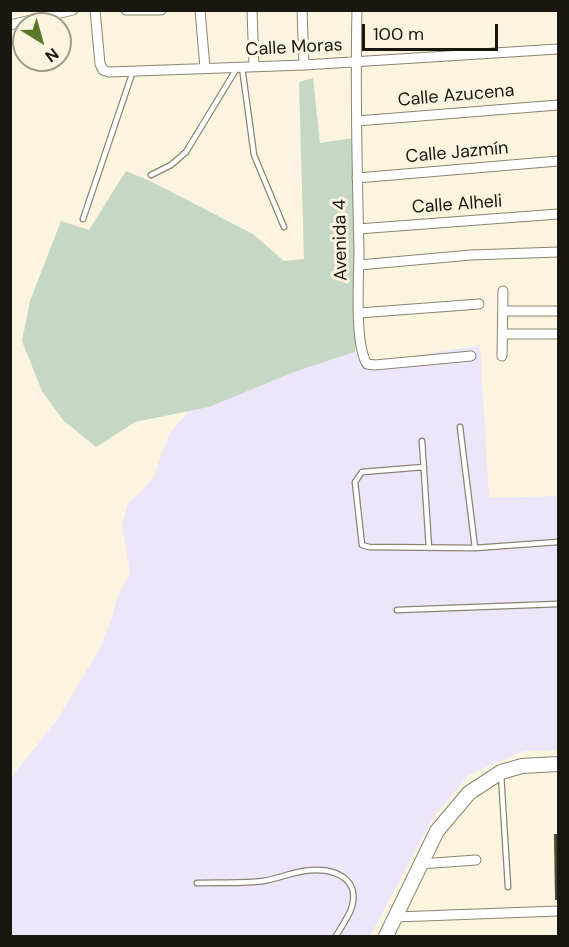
<!DOCTYPE html>
<html>
<head>
<meta charset="utf-8">
<style>
	body { margin:0 }
	#map { position:relative; width:569px; height:947px; overflow:hidden; background:#fbf4df; font-family:"DM Sans",sans-serif }
	canvas { display:block }
	.frame { position:absolute; inset:0; border:12px solid #1a1710; pointer-events:none }
	.north { position:absolute; left:12px; top:12px; width:60px; height:60px; box-sizing:border-box; background:#fbf4df; border:2px solid #a19c8c; border-radius:50%; rotate:143deg; font-size:16px; font-weight:700; line-height:24px; text-align:center; color:#1a1710 }
	.north::after { content:''; display:block; margin:auto; width:21px; height:27px; background:#5b772b; clip-path:polygon(50% 0,100% 100%,50% 72%,0 100%) }
	.scale { position:absolute; left:362px; top:24px; width:136px; height:27px; box-sizing:border-box; border:3px solid #1a1710; border-top:0; padding-left:8px; font-size:18px; line-height:21px; white-space:nowrap; color:#1a1710; -webkit-text-stroke:4px #fbf4df; paint-order:stroke }
</style>
</head>
<body>
<div id="map">
<canvas width="569" height="947"></canvas>
<div class="frame"></div>
<div class="north">N</div>
<div class="scale">100 m</div>
</div>
<script>
const ctx = document.querySelector('canvas').getContext('2d');
ctx.lineJoin = 'round';
function paint(path, color) { ctx.fillStyle = color; ctx.fill(path, 'evenodd'); }
function trace(path, color, width, dash) { ctx.strokeStyle = color; ctx.lineWidth = width; ctx.lineCap = dash ? 'butt' : 'round'; ctx.setLineDash(dash || []); ctx.stroke(path); }
function drawText(font, color, halo, rows, align = 'center') {
  ctx.font = font + ' "DM Sans",sans-serif'; ctx.lineWidth = 6; ctx.setLineDash([]); ctx.textBaseline = 'middle'; ctx.strokeStyle = halo; ctx.fillStyle = color; for (const [text, x, y, turn = 0] of rows) {
    ctx.save(); ctx.translate(x, y); ctx.rotate((+turn || 0) * Math.PI / 180); ctx.textAlign = isNaN(turn) ? turn : align; if (halo) ctx.strokeText(text, 0, 0); ctx.fillText(text, 0, 0); ctx.restore();
  }
}
paint(new Path2D(`
	M480,345L489,498L558,496V750L524,751L470,774L434,816L370,936H11V778L59,717L99,650L113,615L117,598L130,572L122,525L128,503L142,491L154,476L169,434L189,411L209,407L294,372L355,352L367,364Z`), '#ede6fb');
paint(new Path2D(`
	M313,78L320,143L353,138L359,313L355,352L294,372L209,407L135,422L96,447L63,420L42,391L22,341L30,301L61,221L89,230L126,171L150,181L253,234L284,261L304,259L299,82Z`), '#c6d7c6');
paint(new Path2D(`
	M556,836H558V901L557,900Z`), '#0003');
paint(new Path2D(`
	M554,834H558V900H555Z`), '#51472a');
const lane = new Path2D(`
	M242,67L254,155L284,227
	M151,175L171,165L186,152L237,68
	M83,219L133,71
	M460,427L475,548
	M422,441L429,548
	M424,467L362,472L355,482L362,545L369,547L475,548L558,542
	M397,610L558,604
	M501,774L508,887
	M197,883C219,882 242,884 263,881C277,879 290,873 304,871C332,866 364,878 350,912C346,920 341,928 336,936`);
const street = new Path2D(`
	M95,10L100,64L103,70L109,72L304,65L558,49
	M126,10H161
	M200,10L205,68
	M252,10L254,67
	M302,10L304,65
	M357,10C355,90 357,170 359,250C359,277 354,343 367,364L375,365L471,356
	M10,25L73,10
	M357,121L558,105
	M357,178L558,161
	M358,229L558,214
	M359,265L471,255L558,252
	M504,311H558
	M359,313L479,304
	M504,334H558
	M502,356L503,291
	M420,864L476,860
	M396,917L558,911`);
const secondary = new Path2D(`
	M386,936L437,831L469,793L501,772L522,766L558,764`);
trace(lane, '#8b8471', 7);
trace(street, '#8b8471', 11);
trace(secondary, '#8b8471', 16);
trace(lane, '#fff', 4.5);
trace(street, '#fff', 9);
trace(secondary, '#fff', 14);
drawText('18px', '#1a1710', '#fbf4df', [
	["Calle Moras",294,48,-3],
	["Calle Azucena",456,96,-5],
	["Calle Jazmín",457,153,-5],
	["Calle Alheli",457,205,-4],
	["Avenida 4",341,240,-91]
]);
</script>
</body>
</html>
